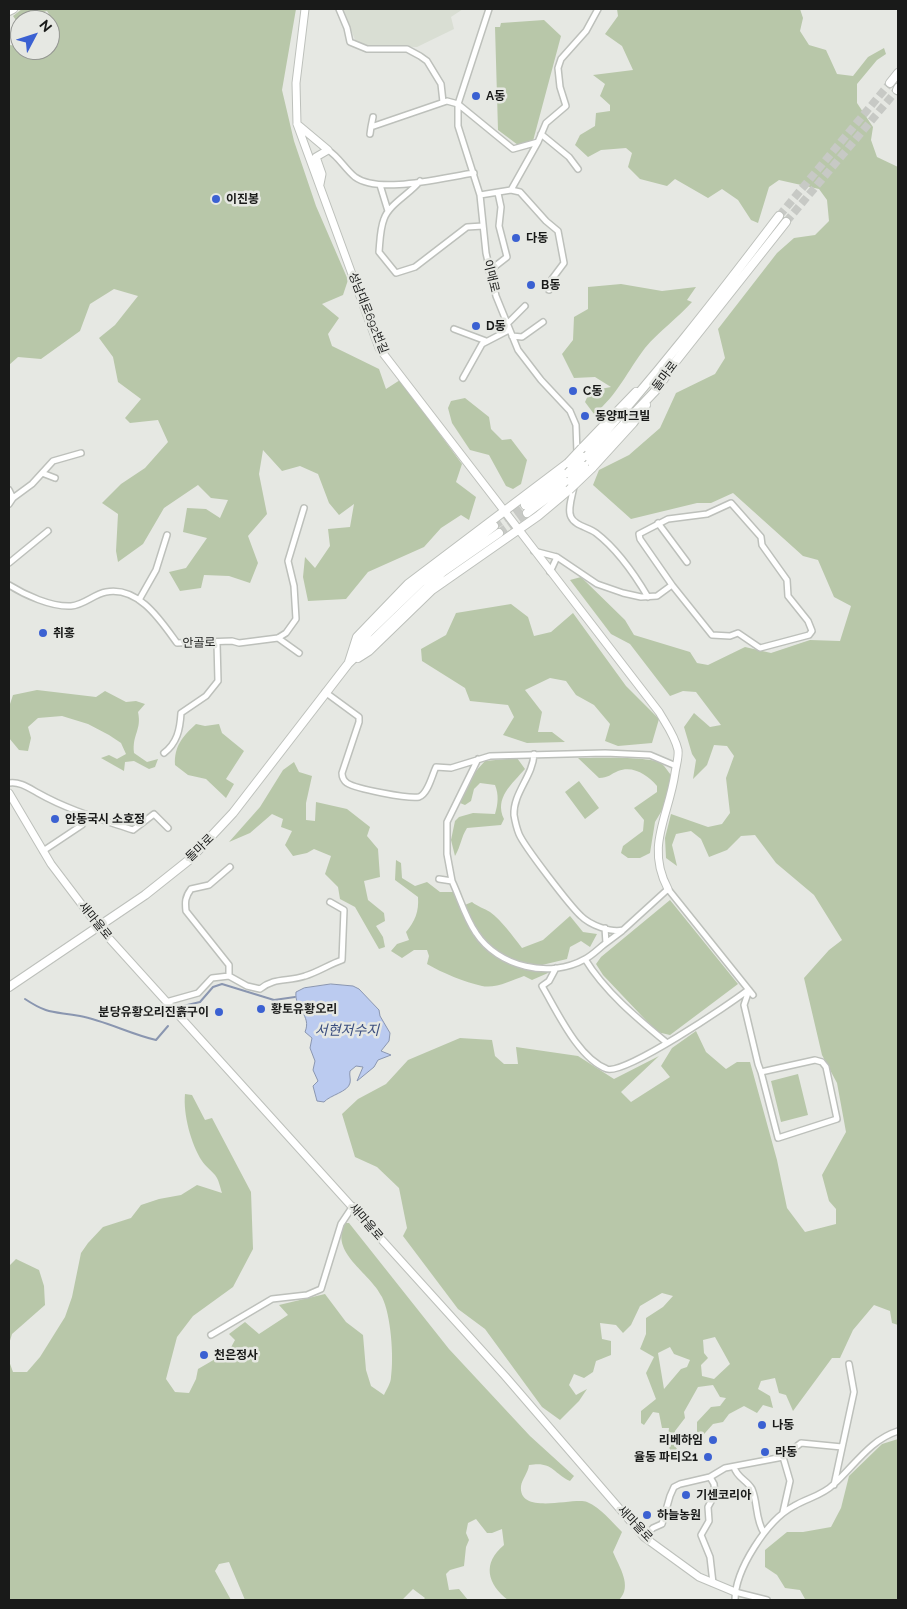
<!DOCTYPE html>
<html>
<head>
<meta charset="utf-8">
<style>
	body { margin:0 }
	#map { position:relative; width:907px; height:1609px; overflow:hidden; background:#e6e8e3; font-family:Raleway,sans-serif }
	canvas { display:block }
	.frame { position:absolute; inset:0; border:10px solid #191a19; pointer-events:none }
	.north { position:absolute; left:10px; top:10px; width:50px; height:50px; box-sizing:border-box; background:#e6e8e3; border:1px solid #949692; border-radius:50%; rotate:50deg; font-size:14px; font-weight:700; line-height:20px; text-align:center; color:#191a19 }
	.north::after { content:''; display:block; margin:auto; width:18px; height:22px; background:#3b61d2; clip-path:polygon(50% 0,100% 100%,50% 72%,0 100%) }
</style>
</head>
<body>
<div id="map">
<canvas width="907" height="1609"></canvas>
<div class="frame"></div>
<div class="north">N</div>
</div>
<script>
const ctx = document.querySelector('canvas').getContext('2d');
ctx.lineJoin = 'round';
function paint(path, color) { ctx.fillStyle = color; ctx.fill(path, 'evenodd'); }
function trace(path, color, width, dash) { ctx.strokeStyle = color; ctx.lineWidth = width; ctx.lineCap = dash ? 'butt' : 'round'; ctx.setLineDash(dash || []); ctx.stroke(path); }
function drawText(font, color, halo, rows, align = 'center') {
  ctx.font = font + ' Raleway,"Noto Sans KR",sans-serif'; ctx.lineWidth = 5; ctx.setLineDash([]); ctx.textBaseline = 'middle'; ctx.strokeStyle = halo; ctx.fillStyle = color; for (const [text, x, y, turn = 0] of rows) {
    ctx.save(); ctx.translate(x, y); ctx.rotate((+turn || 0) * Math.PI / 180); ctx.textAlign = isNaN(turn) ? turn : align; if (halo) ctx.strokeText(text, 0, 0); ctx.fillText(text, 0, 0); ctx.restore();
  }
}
paint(new Path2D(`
	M343,9H463L451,17L454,29L417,47L357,45Z`), '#d9ded3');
paint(new Path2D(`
	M22,9H296L282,90L294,141L316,206L348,280L343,295L322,304L339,318L328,334L332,346L379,369L386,389L400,380L462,464L456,482L476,497L469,520L461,515L441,528L424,547L368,572L346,599L308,601L303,577L305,557L315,568L330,546L328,529L350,527L354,504L339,515L329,503L318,474L300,466L282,471L263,450L259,474L267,514L248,536L258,563L250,583L229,576L204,575L201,588L180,591L169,572L186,568L207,538L183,532L187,508L206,509L220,518L228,500L211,498L198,485L164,508L143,544L118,562L116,551L118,514L102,503L121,484L145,468L168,442L158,420L130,423L125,418L141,399L118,382L113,357L99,338L115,325L138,296L114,289L90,304L80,331L41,359L18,357L9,365V45L20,46V50H50V25L53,21L47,11L20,20L18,23L13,16Z
	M617,9H800L803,18L800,31L809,45L826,50L837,74L853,76L868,57L884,48L886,54L877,60L857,84V103L873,127L871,140L877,157L898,167V1325L892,1323L890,1311L874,1305L853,1330L840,1358H832L793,1411L786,1395L779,1393L775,1378L761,1381L758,1389L770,1396L773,1408L763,1405L757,1413L744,1406L729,1414L723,1422L713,1424L697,1442V1422L711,1407L720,1406L726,1398L720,1397L713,1385L698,1387L684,1412L685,1418L675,1431L674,1445L681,1454L677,1459L671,1461L668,1437L669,1428H662L659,1413L653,1412L644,1425L641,1423V1411L656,1399L646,1373L654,1357L640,1349L646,1334V1318L663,1307L673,1296L662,1293L640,1306L631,1325L623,1333L616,1325L600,1323L602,1339L611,1341V1355L596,1361L593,1372L584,1378L574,1374L569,1385L576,1395L587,1389L579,1401L560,1420L542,1407L485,1329L458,1309L403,1236L407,1228L399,1188L377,1167L355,1157L342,1114L358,1099L386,1084L408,1060L460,1038L492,1040L495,1056L504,1064H518L516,1047L578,1056L614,1079L659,1056L621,1092L631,1102L670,1077L661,1066L672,1048L696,1031L706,1052L726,1069L737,1062H750L777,1160L787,1208L805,1232L836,1224V1209L829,1201L822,1175L846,1132L837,1083L822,1055L804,978L829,950L842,940L814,895L776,863L755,835L741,836L727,850L709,857L701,839L691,831L676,834L672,845L677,866L666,858L665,838L671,814L708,827L722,824L730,813L726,778L734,756L727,746L714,745L707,765L693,779L696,760L692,754L684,727L694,713L710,727L721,725L696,692L683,691L670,696L630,644L611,634L570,580L581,577L625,620L634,635L690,652L697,663L708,665L745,647L771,653L810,640L840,641L851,606L834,597L818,560L803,556L733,493L711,503H697L631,519L593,485L599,470L629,455L660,428L676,393L715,374L725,358L718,329L777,253L794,238L815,235L829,221L827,200L819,189L779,180L769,187L758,223L751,220L738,200L722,189L708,198L675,179L667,186L640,179L628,167L632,153L626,148L601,150L588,157L575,145L580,135L595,126L596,113L610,111V105L600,96L605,84L593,75L633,70L622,46L605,34L618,16ZM715,1337L730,1364L714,1379L702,1376L701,1365L708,1358L704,1353L703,1340ZM670,1347L674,1354L690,1360L687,1367L681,1369L664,1389L658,1353Z
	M544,20L561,36L533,141L518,145L498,130L495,27H500L501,23Z
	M621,284L662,291L696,287L687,300L692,302C678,318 659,331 645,348C628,370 617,396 594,414L585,402L590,391L611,387L595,377L574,378L562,354L573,340L574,317L588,309V287Z
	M465,398L489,417L491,429L502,440L511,439L527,460L521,484L513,489L506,486L489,455L470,450L452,423L448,408L451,401Z
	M511,604L528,617L534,636L551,632L573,613L626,686L659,719L652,743L618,746L605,741L610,724L594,705L576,695L566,681L550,678L525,690L542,712L538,732H552L565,742L527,743L503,735L514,717L508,705L470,701L465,688L422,661L421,649L446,635L456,613Z
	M37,690L96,697L105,691L126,702L136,701L145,704L138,712C142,730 132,734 134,753L147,762L158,759L155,767L149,769L134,761L125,762L124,771L101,758L109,755L117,759L126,754L121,743L109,735L88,724L62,716L38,718L28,727L31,738L28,751L19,750L9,738V707L13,695Z
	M196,724L205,726L219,724L222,733L244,751L226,779L234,784L226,798L206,779L188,775L175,765C174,746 183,736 196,724Z
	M517,758L525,769C512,784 494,798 504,819L501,825L467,828C461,837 461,846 455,856L451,840L455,821L459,817L473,813L495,814C498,804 499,795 495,785L480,783L474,789L471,801L465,805L460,803L476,771L485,761Z
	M578,758C595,758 648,756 661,763C665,766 668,772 671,775L664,807L655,822L650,853L640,858H628L621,853L623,846L643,831L644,820L634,808L657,792V786C648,775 633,765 618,771C611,774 608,778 599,778Z
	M294,762L299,772L312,776L306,803V820L315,821L316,802L347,809L370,827L367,836L378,849L380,877L364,881L368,900L384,913L385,921L376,926L383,937L385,947L379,949L355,907L340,899L338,887L325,874L331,856L314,849L307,853L293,856L285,845L292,831L281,827L283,819L272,814L250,833L229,842L260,807L283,770Z
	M579,781L599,808L585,819L565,792Z
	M396,860L401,863L402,878L415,886L427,882L440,892H453L460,907L472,902C478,907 484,908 490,912C502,921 512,935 522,948L543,940L570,916L583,932L597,934L590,947L581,941L570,947L567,959L542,965L548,973L532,980L524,976C513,980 495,989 482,986C465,982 442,973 427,964L429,956L427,950H414L402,958L391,951L397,944L409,940L406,932C415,921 419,912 418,897L395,880Z
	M670,900L738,984L670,1035L657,1032L603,975L596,964L601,957Z
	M798,1074L808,1115L781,1122L771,1081Z
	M185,1094L192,1095L205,1120L212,1118L251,1192L253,1249L233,1287L193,1316L177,1337L166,1379L175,1392L189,1393L196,1379L198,1369L229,1351L235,1340L229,1334L245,1322L259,1334L288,1315L279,1305L325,1294L346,1322L363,1335L366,1370L371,1386L384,1395C386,1390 391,1383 391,1377C394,1357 391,1315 382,1297C370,1272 329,1253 345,1223H349L449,1349L530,1436L574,1476L570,1481C552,1472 552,1461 529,1465C528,1473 522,1479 521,1486C518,1516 574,1497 587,1502C601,1508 612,1522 622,1532L613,1552C619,1567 633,1586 619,1600H508C487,1584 482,1563 504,1545L502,1529L492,1533H487L476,1519L468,1523L466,1533L469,1540L466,1547L464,1566L450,1570L446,1574L449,1590L459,1589L468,1600H423L425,1598L413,1589L402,1600H245L229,1562L219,1564L215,1571L231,1600H9V1361L13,1372H27L40,1357L65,1317L72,1297L81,1253L88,1243L103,1227L131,1218L141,1205L159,1199L181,1195L197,1185L222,1193C220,1187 219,1180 215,1175C211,1170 205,1166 202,1161C191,1144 183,1114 185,1094Z
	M16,1259L39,1270L44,1286L45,1305L12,1334L9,1344V1266Z
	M898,1439V1600H818L805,1599L800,1590L785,1588L777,1575L765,1567V1550L787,1532H803L831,1527L841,1508L849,1476L882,1444Z`), '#b8c7a9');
const water = new Path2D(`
	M331,984L353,986L359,989L379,1010L380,1016L390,1033L389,1041L381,1051L391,1055L378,1060L374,1067L357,1081L363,1067L356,1066L350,1071C349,1075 351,1079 350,1083C348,1092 330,1095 324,1102L317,1101L313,1086L318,1081L313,1070L315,1061L310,1048L312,1038L305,1032C312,1015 294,1009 296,992L304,988Z`);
paint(water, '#bbcbf0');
trace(water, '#8a96b0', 1);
trace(new Path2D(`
	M25,999C49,1015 54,1011 80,1016C106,1021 130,1034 156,1040L168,1026
	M183,1006L200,1002L213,987L222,984L274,1000L295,997`), '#8a96b0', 2);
trace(new Path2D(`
	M779,216L890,83
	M786,222L897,90
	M494,526L525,505
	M499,533L527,513`), '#c7c9c5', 8, [8, 4]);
const street = new Path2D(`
	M339,9L347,28L350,42L367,49H407L420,56L427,61L441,84L443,102
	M489,9L458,104V126L480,195L486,253L496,296L518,350L541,380L570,411L576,425L577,453
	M371,127L373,117
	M370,134L371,127L447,101L458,104L513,149L538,142L546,123L566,106L560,87L558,68L561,59L586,31L598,9
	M541,134L569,157L578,169
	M328,150C339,157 345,169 355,177C380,195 445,177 474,173
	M420,181C410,194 389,204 384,219C380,229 380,241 379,252L396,273L415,267L467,227L483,226
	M380,185L388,211
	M511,190L538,142
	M480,195L511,190L520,192L546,221L558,231L564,263L552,279L549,290
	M489,271L507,257L499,226L501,207L498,193
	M507,324L525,306
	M454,329L486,341
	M512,336L522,337L543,322
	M463,378L482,344L509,330
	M42,473L55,478
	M574,486C573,494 567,509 571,517C575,526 588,527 596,533C617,549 635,575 648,597
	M9,490L13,498
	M9,504L13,498L32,484L53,461L81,453
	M658,523L687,562
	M534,551L557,557L597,584L623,593L641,597L657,596L672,585L640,539L639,534L668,519L707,514L731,503L761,537L762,545L787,580L788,596L808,621L812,631L809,635L760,648L738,633L730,636L712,635L672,585
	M9,563L48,531
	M550,572L557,557
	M9,585C25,595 51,607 71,606C84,605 94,594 106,592C139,586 161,621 177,643L232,641L239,643L278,638L286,633L296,619L294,586L288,561L304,508
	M139,600L156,570L167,535
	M278,638L299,653
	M325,692L359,717V722L342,773C342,777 343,780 347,783C356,789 409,799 419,797C428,794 432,775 436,767L451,768L490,756L605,753L650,755L676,766
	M164,753C177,743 180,730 181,713L206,696L218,681L217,643
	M534,754C533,776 513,793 514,815C515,821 517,829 519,834C524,846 570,906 581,916C590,925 611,933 623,930L668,889L753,995
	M9,783C19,781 29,788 38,793C68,810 100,819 133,830L154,814L168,828
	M43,851L82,825L85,816
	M439,879L452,881L447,854V822L478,759
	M452,881C460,898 465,917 476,933C498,967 550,979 585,959C593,955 599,948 606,943L605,928
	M606,943L622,931
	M585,959C605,992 638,1019 667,1043
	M556,968L549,981L542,986C557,1011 578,1058 607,1069C625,1075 730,1004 748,990
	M229,976V965L186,911C185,902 185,897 191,889L209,885L230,867
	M749,990L744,1005L758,1064L761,1072L778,1138L837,1119L826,1067L822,1062L815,1060L761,1072
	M166,1002L198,993L212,978L229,976L247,986L260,989C275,977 287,982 305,976C318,972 330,964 342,960L344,910L330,902
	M211,1335L272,1299L307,1295L321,1289L341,1224L353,1206
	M734,1467C737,1478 747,1480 752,1489C758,1503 755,1519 764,1533
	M710,1477L714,1484L715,1494L708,1507L709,1521L701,1535L710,1557L713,1583
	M834,1485L854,1392L849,1364
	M783,1512L790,1481L783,1457
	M644,1537L653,1528L662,1524L670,1496L674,1487L680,1484L710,1477L725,1468L783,1457L801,1443L842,1447
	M735,1592L767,1600
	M735,1600C735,1570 767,1520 794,1506C807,1498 822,1496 834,1484C855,1465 870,1440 898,1431`);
const secondary = new Path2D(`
	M305,9L296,83L297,124L379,348L659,712C666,724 675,736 678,750C679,757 676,766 675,773C669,816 645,846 668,889
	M297,124L328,150L316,157L322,174L320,184
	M9,793L51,864L98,926L505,1376L644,1537L699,1577L735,1592`);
const primary = new Path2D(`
	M9,11L13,9
	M890,83L898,73
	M897,90L898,88
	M582,448L636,392
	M583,457C653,380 716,299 779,216
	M584,466L657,389L676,361L786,222
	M592,468L633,423L646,405
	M525,505L568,473
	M527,513L570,481
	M356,649L369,632L421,582L494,526
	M358,658L369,651L432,590L538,516L569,490
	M349,662L357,637L408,584L568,463
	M9,987L145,895L189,860L233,813L348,664L443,572L499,533`);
trace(street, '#bdc0bb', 8);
trace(secondary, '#bdc0bb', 9);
trace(primary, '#bdc0bb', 10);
trace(street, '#fff', 5);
trace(secondary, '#fff', 7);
trace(primary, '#fff', 8);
const primaryBridge = new Path2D(`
	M568,463L582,448
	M568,473L583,457
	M570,481L584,466
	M569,490L592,468`);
trace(primaryBridge, '#bdc0bb', 10, []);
trace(primaryBridge, '#fff', 8);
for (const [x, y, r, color] of [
	[476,96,5,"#3b61d2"],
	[216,199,5,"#3b61d2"],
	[516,238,5,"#3b61d2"],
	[531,285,5,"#3b61d2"],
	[476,326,5,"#3b61d2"],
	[573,391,5,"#3b61d2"],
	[585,416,5,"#3b61d2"],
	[43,633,5,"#3b61d2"],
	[55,819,5,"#3b61d2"],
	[261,1009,5,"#3b61d2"],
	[219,1012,5,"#3b61d2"],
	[204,1355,5,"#3b61d2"],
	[762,1425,5,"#3b61d2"],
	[713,1440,5,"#3b61d2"],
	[765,1452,5,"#3b61d2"],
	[708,1457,5,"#3b61d2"],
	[686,1495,5,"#3b61d2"],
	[647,1515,5,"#3b61d2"]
]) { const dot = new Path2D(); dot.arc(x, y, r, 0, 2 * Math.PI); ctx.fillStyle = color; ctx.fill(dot); trace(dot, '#e6e8e3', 2); }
drawText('bold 12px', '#191a19', '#e6e8e3', [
	["A동",486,96],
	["이진봉",226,199],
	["다동",526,238],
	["B동",541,285],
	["D동",486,326],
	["C동",583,391],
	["동양파크빌",595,416],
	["취홍",53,633],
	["안동국시 소호정",65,819],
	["황토유황오리",271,1009],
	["분당유황오리진흙구이",209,1012,"right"],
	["천은정사",214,1355],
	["나동",772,1425],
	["리베하임",703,1440,"right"],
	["라동",775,1452],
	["율동 파티오1",698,1457,"right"],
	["기센코리아",696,1495],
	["하늘농원",657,1515]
], 'left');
drawText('12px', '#191a19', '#e6e8e3', [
	["이매로",491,276,76],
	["성남대로692번길",368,313,68],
	["돌마로",665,376,-53],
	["안골로",199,643,-1],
	["돌마로",200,848,-44],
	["새마을로",95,921,51],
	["새마을로",366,1222,49],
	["새마을로",635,1524,46]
]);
drawText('italic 14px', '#3b4e7f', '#e6e8e3', [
	["서현저수지",347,1031]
]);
</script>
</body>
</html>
